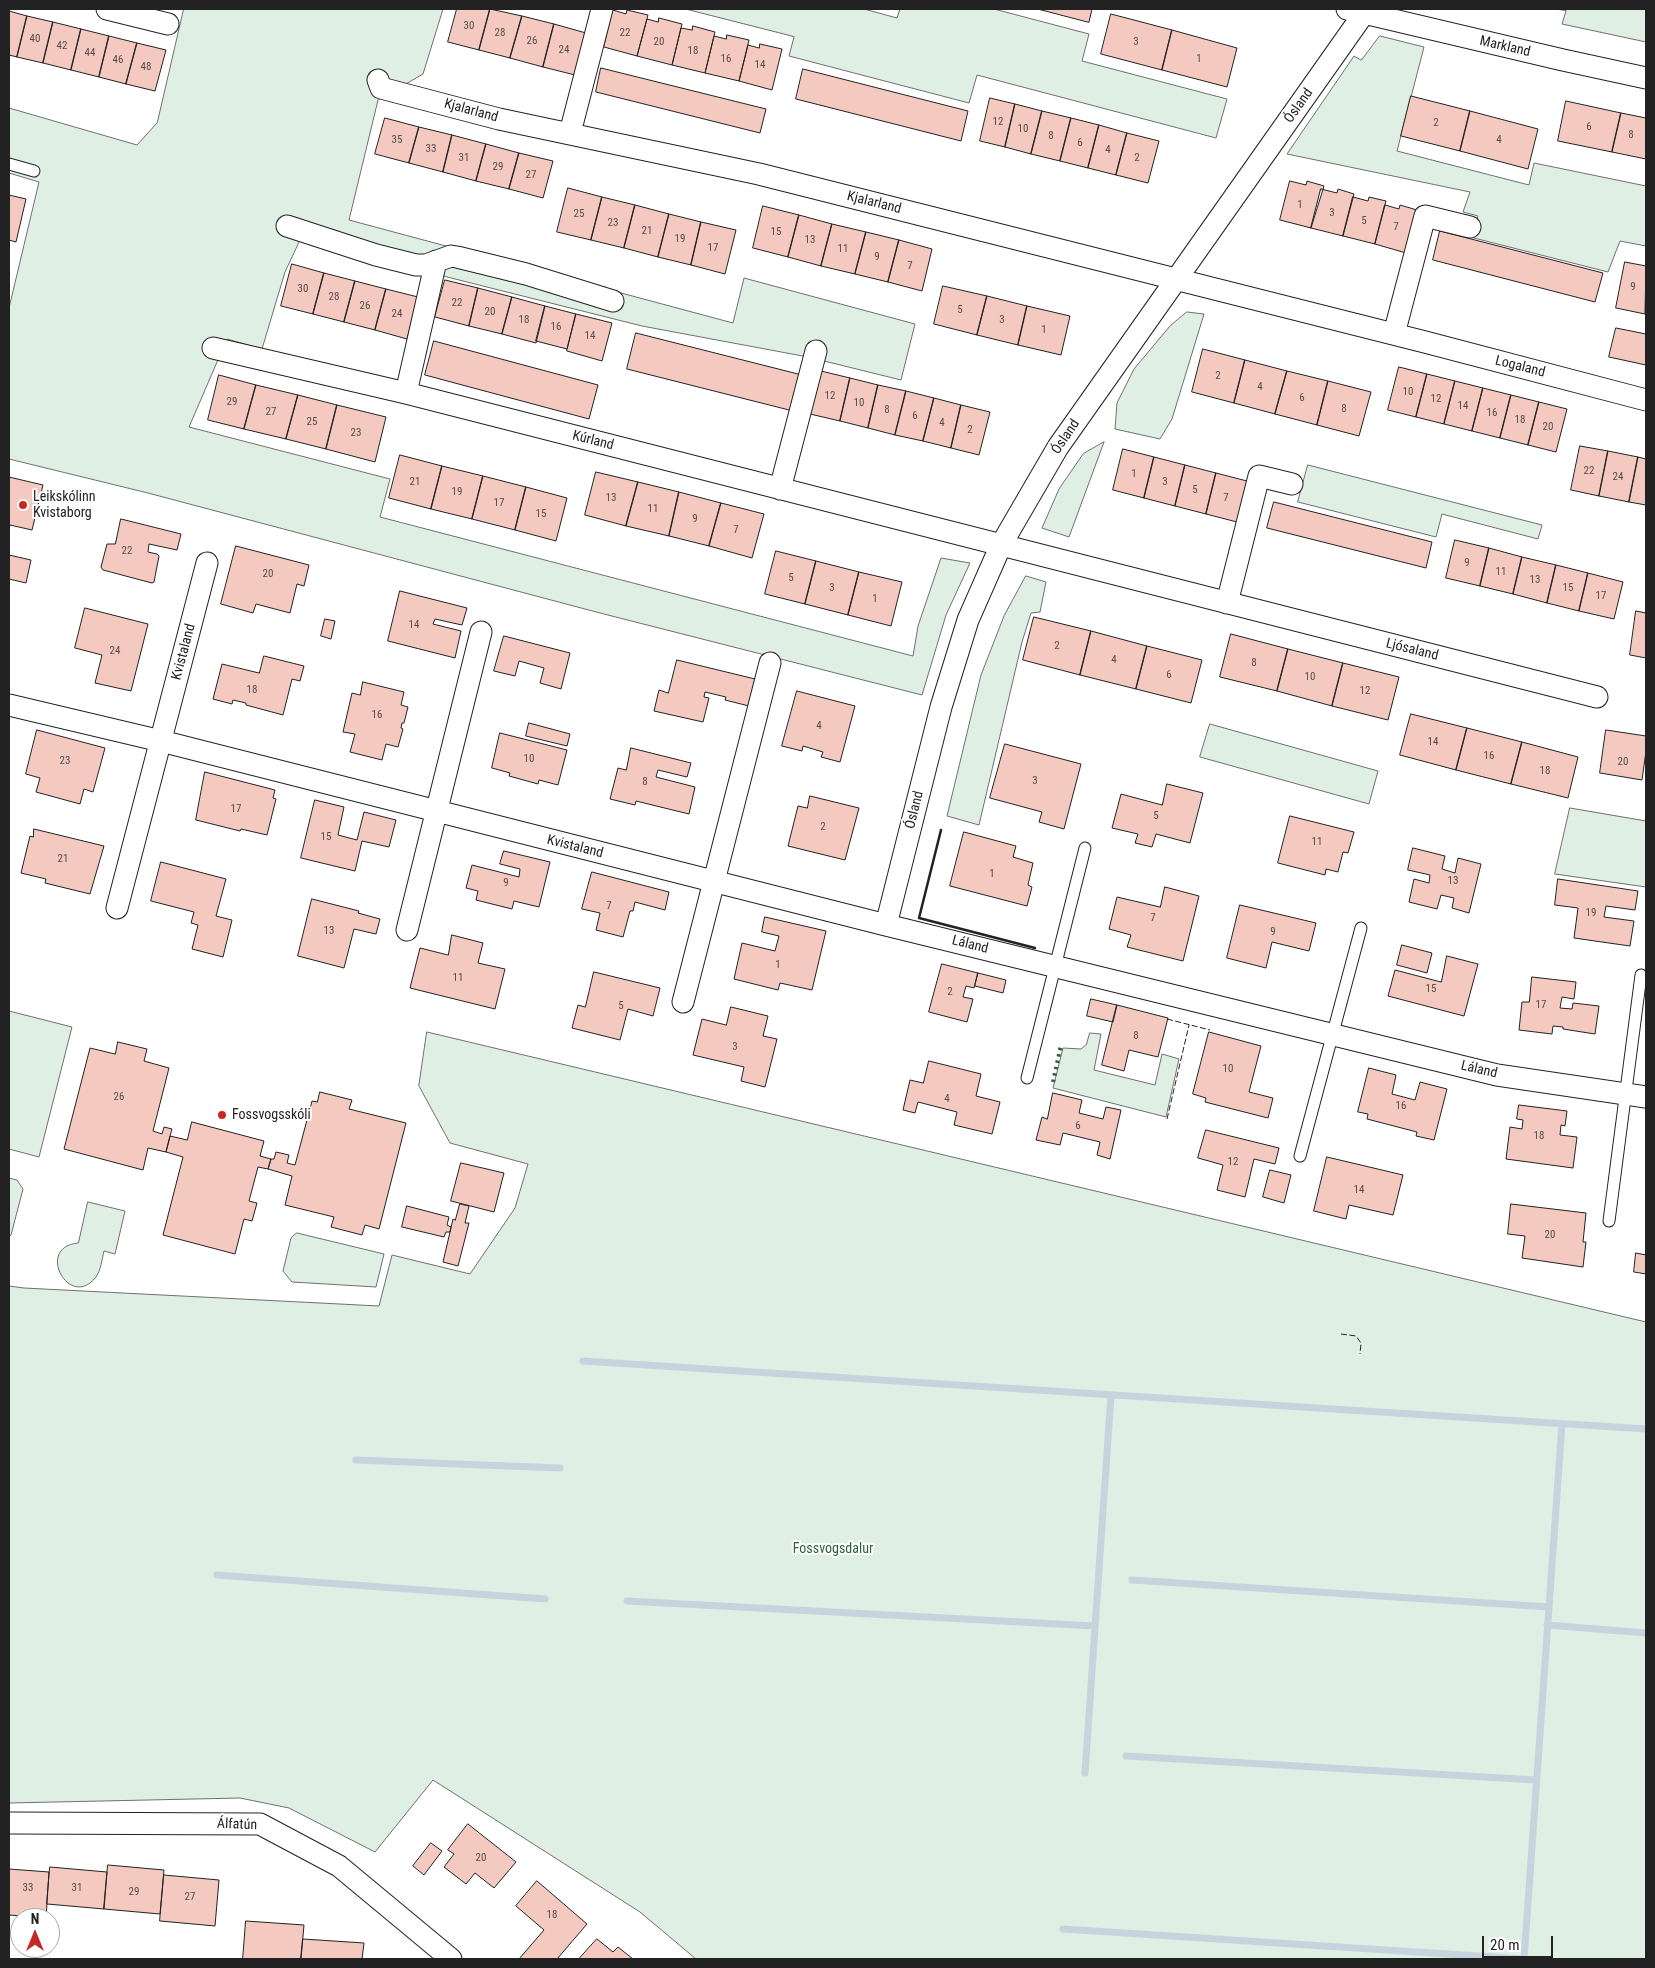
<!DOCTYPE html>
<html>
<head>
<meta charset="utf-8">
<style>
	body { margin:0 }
	#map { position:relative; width:1655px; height:1968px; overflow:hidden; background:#fff; font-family:"Roboto Condensed",sans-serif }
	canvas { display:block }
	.frame { position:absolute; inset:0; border:10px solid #222; pointer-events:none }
	.north { position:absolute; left:10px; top:1908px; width:50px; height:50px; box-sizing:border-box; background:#fff; border:1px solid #a7a7a7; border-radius:50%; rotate:0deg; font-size:14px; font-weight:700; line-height:20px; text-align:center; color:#222 }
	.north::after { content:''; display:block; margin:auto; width:18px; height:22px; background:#c62828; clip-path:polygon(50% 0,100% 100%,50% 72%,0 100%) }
	.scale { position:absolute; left:1482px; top:1936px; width:71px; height:22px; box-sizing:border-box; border:2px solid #222; border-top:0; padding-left:6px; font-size:15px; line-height:18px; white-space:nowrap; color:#222; -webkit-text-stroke:4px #fff; paint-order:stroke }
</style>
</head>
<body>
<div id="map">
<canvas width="1655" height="1968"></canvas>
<div class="frame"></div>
<div class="north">N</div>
<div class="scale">20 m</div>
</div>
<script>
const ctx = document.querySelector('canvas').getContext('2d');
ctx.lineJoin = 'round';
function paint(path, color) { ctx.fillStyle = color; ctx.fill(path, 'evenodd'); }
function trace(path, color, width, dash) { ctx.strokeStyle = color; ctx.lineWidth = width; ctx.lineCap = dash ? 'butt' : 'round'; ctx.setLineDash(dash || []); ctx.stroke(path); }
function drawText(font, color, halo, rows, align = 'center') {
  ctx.font = font + ' "Roboto Condensed",sans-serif'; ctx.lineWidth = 4; ctx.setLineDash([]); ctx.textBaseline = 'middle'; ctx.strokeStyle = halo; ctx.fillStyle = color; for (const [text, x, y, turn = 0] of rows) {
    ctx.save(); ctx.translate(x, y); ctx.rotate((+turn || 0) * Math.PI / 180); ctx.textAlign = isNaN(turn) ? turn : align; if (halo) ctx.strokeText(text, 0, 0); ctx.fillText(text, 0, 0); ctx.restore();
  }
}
const green = new Path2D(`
	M184,9H443L423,74L378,100L349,220L733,323L744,278L915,324L901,380L808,357L642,326L300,240L285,272L262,349L227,339L189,427L390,479L380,517L913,656L918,626L941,558L970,563L946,615L922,695L600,613L148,493L9,459V308L39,182L9,173V108L137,145L157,123Z
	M686,9H864L897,18L900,9H994L1089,34L1082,61L1227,99L1216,138L977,75L969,103L789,56L794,37Z
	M1556,9H1646V42L1562,24L1566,11Z
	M1380,36L1424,47L1397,151L1529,185L1534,163L1646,186V246L1620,241L1608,272L1470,237L1478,216L1463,212L1470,192L1287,154L1354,56L1361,60Z
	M1187,312L1204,314L1172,419L1160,439L1115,429L1117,403L1134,369L1170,326Z
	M1104,442L1069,537L1042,528L1059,489L1083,454Z
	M1308,465L1542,525L1538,539L1442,514L1436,537L1298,502Z
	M1026,576L1046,582L1040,612L1031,613L1022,642L979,825L947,816L981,675L1004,616Z
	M1210,724L1378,771L1369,804L1200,757Z
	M1570,808L1646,821V887L1555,874Z
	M9,1011L72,1027L39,1157L9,1149Z
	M427,1032L1646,1322V1959H696L640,1912L433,1780L375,1852L289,1808L240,1798L9,1803V1286L24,1288L379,1306L392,1255L470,1274L515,1208L528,1164L450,1143L419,1086Z
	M1090,1033L1101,1034L1094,1070L1155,1085L1162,1054L1179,1059L1166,1117L1053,1088L1063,1048L1081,1049L1086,1045Z
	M9,1178L17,1180L23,1189L11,1235L9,1237Z
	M88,1202L125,1211L115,1254L104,1251C102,1259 101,1270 96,1277C70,1311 34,1247 78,1243Z
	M297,1233L384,1254L376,1287L292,1282L283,1271L291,1238Z`);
paint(green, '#e0efe3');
trace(green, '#6f6f6f', 1);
trace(new Path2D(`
	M583,1361L1646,1429
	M356,1460L560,1468
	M217,1575L545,1599
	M1132,1580L1549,1607
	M627,1601L1095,1626
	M1547,1625L1646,1633
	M1126,1756L1536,1780
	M1085,1773L1111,1395
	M1063,1929L1524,1959
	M1524,1959L1562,1424`), '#c7d3dd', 7);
const building = new Path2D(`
	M457,9H490L479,50L448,42Z
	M490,9L522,16L510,58L479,50Z
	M1038,9H1092L1089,22Z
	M613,10L626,14L627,10L648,15L637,56L604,47Z
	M9,11L27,16L17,57L9,55Z
	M1111,14L1172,30L1162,70L1101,54Z
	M27,16L53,22L43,63L17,57Z
	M522,16L554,24L543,67L510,58Z
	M659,18L682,24L672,65L637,56L647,19L658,22Z
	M53,22L81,29L71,70L43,63Z
	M554,24L586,33L575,75L543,67Z
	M693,26L715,32L705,73L672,65L681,28L692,30Z
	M81,29L109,36L99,77L71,70Z
	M1172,30L1237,48L1227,87L1162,70Z
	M727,35L749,40L739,81L705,73L714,36L726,39Z
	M109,36L137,43L126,84L99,77Z
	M137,43L166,50L155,91L126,84Z
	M760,44L782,49L772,90L739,81L748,45L759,48Z
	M601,68L766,109L760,133L596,92Z
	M803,69L968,111L961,141L796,99Z
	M1411,96L1470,111L1460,151L1401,136Z
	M990,98L1015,104L1005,147L980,141Z
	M1566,101L1621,113L1612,152L1558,141Z
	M1015,104L1042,111L1031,154L1005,147Z
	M1042,111L1071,118L1060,161L1031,154Z
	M1470,111L1538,129L1528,169L1460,151Z
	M1621,113L1646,118V159L1612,152Z
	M385,118L419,127L409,163L375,154Z
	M1071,118L1099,125L1088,168L1060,161Z
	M1099,125L1127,133L1116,175L1088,168Z
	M419,127L452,135L443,172L409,163Z
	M1127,133L1159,141L1148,183L1116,175Z
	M452,135L486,144L476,181L443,172Z
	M486,144L519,153L509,189L476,181Z
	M519,153L553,161L543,198L509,189Z
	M1290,181L1306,185L1307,181L1324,186L1311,228L1280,220Z
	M568,188L602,197L591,240L557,232Z
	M1321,189L1337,193L1338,189L1354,194L1343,236L1311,228Z
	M9,195L26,199L16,242L9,240Z
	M602,197L635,205L624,248L591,240Z
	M1353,197L1368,201L1369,197L1386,201L1375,244L1343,236Z
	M635,205L669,214L658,257L624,248Z
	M1385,205L1399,209L1400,205L1417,210L1406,253L1375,244Z
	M763,206L799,215L788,257L753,248Z
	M669,214L701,222L691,265L658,257Z
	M799,215L832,224L821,266L788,257Z
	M701,222L736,230L725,274L691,265Z
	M832,224L866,232L855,274L821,266Z
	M1440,231L1603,273L1595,302L1433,260Z
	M866,232L899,240L888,282L855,274Z
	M899,240L932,249L922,291L888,282Z
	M1625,262L1646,266L1645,314L1616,308Z
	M292,264L324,273L313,314L281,306Z
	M324,273L355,281L344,322L313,314Z
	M445,280L478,288L469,326L435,317Z
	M355,281L386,289L375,330L344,322Z
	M943,286L987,296L977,335L934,324Z
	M478,288L512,297L502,334L469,326Z
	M386,289L418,297L407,339L375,330Z
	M987,296L1027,306L1018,345L977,335Z
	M512,297L545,306L536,343L502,334Z
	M545,306L576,314L567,349L536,341Z
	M1027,306L1070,316L1061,355L1018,345Z
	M576,314L612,323L602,361L567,351Z
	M1616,328L1646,334V365L1609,357Z
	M636,333L802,375L793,411L627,369Z
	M434,341L598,385L589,419L425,375Z
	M1203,349L1245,360L1234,403L1192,392Z
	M1245,360L1287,371L1275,414L1234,403Z
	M1399,367L1427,374L1416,417L1388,410Z
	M821,371L850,378L840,421L810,414Z
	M1287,371L1328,381L1317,425L1275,414Z
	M1427,374L1455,381L1444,424L1416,417Z
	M219,375L256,385L244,429L208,420Z
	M850,378L878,385L868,428L840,421Z
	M1328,381L1371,392L1359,436L1317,425Z
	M1455,381L1483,388L1472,431L1444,424Z
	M256,385L298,395L286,439L244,429Z
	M878,385L906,391L895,435L868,428Z
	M1483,388L1511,395L1500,438L1472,431Z
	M906,391L934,398L923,441L895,435Z
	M298,395L337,405L326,449L286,439Z
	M1511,395L1539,402L1528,445L1500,438Z
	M934,398L961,405L951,448L923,441Z
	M1539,402L1567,409L1556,452L1528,445Z
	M337,405L386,417L375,462L326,449Z
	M961,405L990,412L979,455L951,448Z
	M1580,446L1608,451L1599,496L1571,490Z
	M1123,449L1154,457L1144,498L1113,490Z
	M1608,451L1638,457L1629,502L1599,496Z
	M400,455L442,466L431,509L389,498Z
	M1154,457L1185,465L1175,506L1144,498Z
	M1638,457L1646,459V505L1629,502Z
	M1185,465L1216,473L1206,514L1175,506Z
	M442,466L483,476L472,519L431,509Z
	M596,472L638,482L626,526L585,515Z
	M1216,473L1247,481L1237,522L1206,514Z
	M483,476L526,487L515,530L472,519Z
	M9,477L43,485L32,530L10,525L9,530Z
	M638,482L679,492L669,536L626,526Z
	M526,487L567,498L556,541L515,530Z
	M679,492L721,503L709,546L669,536Z
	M1274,502L1432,542L1426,568L1267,528Z
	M721,503L764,514L752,558L709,546Z
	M121,519L181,534L177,550L149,544L148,552L157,554L159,556L154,582L152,583L103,570L101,567L107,544H115Z
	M1455,540L1489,548L1480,586L1446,578Z
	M236,546L309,565L304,586L297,584L290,613L256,604L253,613L221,604Z
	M1489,548L1522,557L1513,594L1480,586Z
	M776,551L816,561L805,604L765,594Z
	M9,555L31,560L26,583L9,579Z
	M1522,557L1556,565L1547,603L1513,594Z
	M816,561L859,572L848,615L805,604Z
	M1556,565L1588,573L1579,611L1547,603Z
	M859,572L902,582L891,626L848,615Z
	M1588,573L1623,582L1614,619L1579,611Z
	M400,591L467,608L462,625L435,619L433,624L461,631L455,658L388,641Z
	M85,608L148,624L131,691L95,683L102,655L75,648Z
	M1636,611L1646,613V658L1630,655Z
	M1034,617L1091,631L1080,675L1023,660Z
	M325,619L335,621L331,639L321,636Z
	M1091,631L1147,646L1136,689L1080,675Z
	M1231,634L1288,649L1277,691L1220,677Z
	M504,636L570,653L561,689L540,683L544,668L519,661L515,676L494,671Z
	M1147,646L1202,660L1191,703L1136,689Z
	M1288,649L1343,663L1332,706L1277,691Z
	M264,656L304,666L300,681L292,679L283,715L246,705V703L233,700L232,704L213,699L222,664L259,673Z
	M677,660L755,679L749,706L725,700L726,697L705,692L704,697L709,698L703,722L654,711L659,690L668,693Z
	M1343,663L1399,677L1388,720L1332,706Z
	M363,682L404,692L401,705L408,707L404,723H402L401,728L403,729L398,747L386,744L382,760L350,752L355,734L343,732L352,693L360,695Z
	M797,691L855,706L840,762L821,757L823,752L803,746L802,751L782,746Z
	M1411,714L1467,728L1456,770L1400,755Z
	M529,723L570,734L567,746L526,736Z
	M1467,728L1522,742L1511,784L1456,770Z
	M37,730L105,748L93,792L84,789L80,804L36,792L40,778L26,774Z
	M1606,730L1646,736V751L1642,780L1600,773Z
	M500,733L567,750L558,785L539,780L538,784L509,776L510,773L492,768Z
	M1522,742L1578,757L1568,798L1511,784Z
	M1005,744L1081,764L1064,829L1039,822L1042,812L990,798Z
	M631,748L691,763L687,777L658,770L656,777L695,787L689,814L636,801L635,805L610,799L618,768L626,770Z
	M205,772L275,790L273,798L276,799L267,835L241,829L240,831L196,820Z
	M1167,784L1203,793L1190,843L1156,834L1152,847L1135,843L1138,834L1112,828L1121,794L1162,805Z
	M810,796L859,808L845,860L788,846L798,806L807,808Z
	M315,800L344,807L338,835L357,840L364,812L396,820L389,847L362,841L355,871L301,858Z
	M1290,816L1354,832L1348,853L1343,852L1338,872L1326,869L1325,875L1278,863Z
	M34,829L104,846L90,894L45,883L46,879L21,873L30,836L33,837Z
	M964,832L1016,846L1013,857L1033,863L1028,885L1032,887L1027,906L950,886Z
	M1413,848L1445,856L1442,869L1455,873L1458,858L1481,864L1469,913L1452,908L1454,898L1441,895L1437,909L1409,902L1414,879L1429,883L1430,875L1408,870Z
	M504,851L550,862L539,907L514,901L512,909L476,900L478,891L466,888L472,865L519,877L520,869L500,864Z
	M161,862L226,879L216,916L232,920L223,957L192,949L198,925L191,923L194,912L151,901Z
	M592,872L669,892L665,910L635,902L633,911H630L623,937L596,930L600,913L582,909Z
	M1558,879L1638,891L1635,910L1606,906L1604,917L1634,921L1630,946L1574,938L1578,908L1555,905Z
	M1165,887L1199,896L1183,961L1127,947L1131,935L1109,929L1117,897L1160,907Z
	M312,899L359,911L358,913L380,919L376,934L354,929L344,968L298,956Z
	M1240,905L1316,923L1309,951L1272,942L1266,968L1227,958Z
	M765,917L826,931L812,990L780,983L778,990L734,979L742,943L775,951L779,936L762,932Z
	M452,935L483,943L478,963L505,969L495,1009L410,988L420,948L448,955Z
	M1402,945L1432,953L1427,973L1397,965Z
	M1447,956L1478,964L1464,1016L1388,996L1395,970L1441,982Z
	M942,964L978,973L974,988L966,986L963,997L973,999L967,1022L929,1012Z
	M594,972L660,988L653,1016L628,1009L620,1040L572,1028L578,1005L585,1007Z
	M978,973L1006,980L1003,993L975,986Z
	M1532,977L1576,982L1574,999L1562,997L1560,1008L1572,1009L1573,1003L1599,1006L1595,1034L1563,1029V1027L1553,1026L1552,1034L1519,1030L1522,1002H1529Z
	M1091,999L1117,1005L1113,1022L1087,1016Z
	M1117,1005L1168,1018L1158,1057L1129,1050L1124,1071L1102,1065Z
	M731,1007L768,1016L763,1036L777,1039L765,1087L741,1081L744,1067L693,1055L702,1019L726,1025Z
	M1209,1032L1261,1046L1249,1092L1273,1098L1268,1118L1205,1102L1206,1098L1193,1094Z
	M118,1042L147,1049L144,1061L169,1068L153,1131L162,1134L164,1127L172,1129L170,1136L166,1152L148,1148L143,1170L64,1149L90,1048L115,1054Z
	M929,1061L981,1074L976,1096L1000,1102L992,1134L954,1125L957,1112L918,1102L915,1113L903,1110L910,1080L923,1083Z
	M1369,1068L1396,1075L1392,1094L1415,1100L1420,1082L1447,1089L1434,1140L1416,1136L1417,1132L1367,1119L1368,1114L1358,1112Z
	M320,1092L352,1100L349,1109L406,1123L379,1229L365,1225L362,1235L331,1227L334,1217L285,1205L292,1176L268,1169L271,1159H274L276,1152L289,1155L287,1163L295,1165L312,1101L317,1102Z
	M1053,1093L1082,1100L1079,1113L1103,1119L1106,1107L1121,1110L1110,1159L1097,1155L1100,1142L1063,1133L1060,1145L1036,1140L1042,1117L1047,1119Z
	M1519,1105L1567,1111L1565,1126L1561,1125L1560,1135L1577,1137L1573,1168L1506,1159L1510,1127L1522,1129L1523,1120L1517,1119Z
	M192,1122L264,1141L260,1156L271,1159L268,1169L258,1167L249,1201L257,1203L252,1221L244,1219L235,1254L163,1235L183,1157L166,1152L170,1136L187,1140Z
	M1206,1130L1279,1148L1275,1164L1254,1159L1245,1197L1217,1190L1223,1165L1198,1158Z
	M1327,1157L1403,1175L1393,1215L1349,1205L1346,1219L1314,1211Z
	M461,1163L504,1173L494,1212L451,1201Z
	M1270,1170L1291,1175L1284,1203L1263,1197Z
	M460,1204L469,1206L465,1223H469L458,1266L443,1262L453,1219L455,1220Z
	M1511,1204L1586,1213L1583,1242H1586L1583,1267L1522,1258L1525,1236L1508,1234Z
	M407,1206L449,1217L447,1225L451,1227L450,1232H446L444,1237L402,1227Z
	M1636,1253L1646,1255V1274L1634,1272Z
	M468,1824L516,1862L494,1888L475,1873L466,1884L444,1867L454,1854L448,1850Z
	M431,1843L442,1851L424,1875L413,1866Z
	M108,1865L164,1870L160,1914L104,1909Z
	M50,1867L107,1872L104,1909L47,1904Z
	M9,1869L49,1872L46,1918L9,1915Z
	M164,1875L219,1880L215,1926L160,1921Z
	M537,1881L587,1924L557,1959H519L544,1930L516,1906Z
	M246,1921L304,1925L301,1959H243Z
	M303,1939L364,1943L362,1959H301Z
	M597,1939L613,1952L618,1947L633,1959H579Z`);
paint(building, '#f3c9c0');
trace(building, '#222', 1);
const lane = new Path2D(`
	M9,164L34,171
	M1027,1078L1085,848
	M1300,1156L1361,928
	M1609,1221L1641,975`);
const street = new Path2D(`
	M107,9L168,24
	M1347,9L1563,60L1646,78
	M378,80L381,88L499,119L759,174L1425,342L1646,400
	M570,133L602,9
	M287,226L376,255L416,265H426L451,256L457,257L526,274L613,301
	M1394,334L1425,216L1470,227
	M213,348L406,393L1597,697
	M406,393L436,261
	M780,489L816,351
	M1227,603L1259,476L1292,484
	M9,705L161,741L886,925L1497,1075L1646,1097
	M117,908L207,563
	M886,925L941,707L968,620L1001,545L1058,447L1367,9
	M407,930L481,632
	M683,1002L770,663
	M9,1823L260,1824L339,1866L451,1959`);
trace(lane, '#222', 13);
trace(street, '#222', 23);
trace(lane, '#fff', 11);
trace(street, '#fff', 21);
trace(new Path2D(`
	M1053,1082L1061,1045`), '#2f5e38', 4, [2.5, 4]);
trace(new Path2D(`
	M1167,1019L1210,1030
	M1167,1119L1189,1025
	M1341,1334L1356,1336L1361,1343L1360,1354`), '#222', 1, [6, 2.5]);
trace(new Path2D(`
	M941,830L919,918L1035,948`), '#222', 2.5);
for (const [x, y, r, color] of [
	[23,505,5,"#c62828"],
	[222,1115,5,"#c62828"]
]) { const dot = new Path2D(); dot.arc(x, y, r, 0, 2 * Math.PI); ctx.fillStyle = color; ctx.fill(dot); trace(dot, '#fff', 2); }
drawText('11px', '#564c4a', null, [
	["30",469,26],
	["28",500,33],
	["22",625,33],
	["40",35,39],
	["26",532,41],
	["20",659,42],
	["3",1136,42],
	["42",62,46],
	["24",564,50],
	["18",693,51],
	["44",90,53],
	["16",726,59],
	["1",1199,59],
	["46",118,60],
	["14",760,65],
	["48",146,67],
	["12",998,122],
	["2",1436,123],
	["6",1589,127],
	["10",1023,129],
	["8",1631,135],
	["8",1051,136],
	["35",397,140],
	["4",1499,140],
	["6",1080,143],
	["33",431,149],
	["4",1108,150],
	["31",464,158],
	["2",1137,158],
	["29",498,167],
	["27",531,175],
	["1",1300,205],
	["3",1332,213],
	["25",579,214],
	["5",1364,221],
	["23",613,223],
	["7",1396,227],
	["21",647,231],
	["15",776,232],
	["19",680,239],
	["13",810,240],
	["17",713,248],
	["11",843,249],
	["9",877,257],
	["7",910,266],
	["9",1633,287],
	["30",303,289],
	["28",334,297],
	["22",457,303],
	["26",365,306],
	["5",960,310],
	["20",490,312],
	["24",397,314],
	["18",524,320],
	["3",1002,320],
	["16",556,327],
	["1",1044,330],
	["14",590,336],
	["2",1218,376],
	["4",1260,387],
	["10",1408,392],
	["12",830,396],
	["6",1302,398],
	["12",1436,399],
	["29",232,402],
	["10",859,403],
	["14",1463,406],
	["8",1344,409],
	["8",887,410],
	["27",271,412],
	["16",1492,413],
	["6",915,416],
	["18",1520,420],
	["25",312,422],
	["4",942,423],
	["20",1548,427],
	["2",970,430],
	["23",356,433],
	["22",1589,471],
	["1",1134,474],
	["24",1618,477],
	["21",415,482],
	["3",1165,482],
	["5",1195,490],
	["19",457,492],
	["13",611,498],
	["7",1226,498],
	["17",499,503],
	["11",653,509],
	["15",541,514],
	["9",695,519],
	["7",736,530],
	["22",127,551],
	["9",1467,563],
	["11",1501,572],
	["20",268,574],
	["5",791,578],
	["13",1535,580],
	["3",832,588],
	["15",1568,588],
	["17",1601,596],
	["1",875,599],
	["14",414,625],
	["2",1057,646],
	["24",115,651],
	["4",1114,660],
	["8",1254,663],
	["6",1169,675],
	["10",1310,677],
	["18",252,690],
	["12",1365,691],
	["16",377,715],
	["4",819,726],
	["14",1433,742],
	["16",1489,756],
	["10",529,759],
	["23",65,761],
	["20",1623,762],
	["18",1545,771],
	["3",1035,781],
	["8",645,782],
	["17",236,809],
	["5",1156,816],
	["2",823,827],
	["15",326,837],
	["11",1317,842],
	["21",63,859],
	["1",992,874],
	["13",1453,881],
	["9",506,883],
	["7",609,906],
	["19",1591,913],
	["7",1153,918],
	["13",329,931],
	["9",1273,932],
	["1",778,965],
	["11",458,978],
	["15",1431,989],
	["2",950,992],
	["17",1541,1005],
	["5",621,1006],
	["8",1136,1036],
	["3",735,1047],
	["10",1228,1069],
	["26",119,1097],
	["4",947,1099],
	["16",1401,1106],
	["6",1078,1126],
	["18",1539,1136],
	["12",1233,1162],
	["14",1359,1190],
	["20",1550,1235],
	["20",481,1858],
	["33",28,1888],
	["31",77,1888],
	["29",134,1892],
	["27",190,1897],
	["18",552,1915]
]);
drawText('14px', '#222', '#fff', [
	["Markland",1505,47,13],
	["Ósland",1299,106,-55],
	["Kjalarland",471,111,15],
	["Kjalarland",874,203,14],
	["Logaland",1520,367,14],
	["Ósland",1066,437,-56],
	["Kúrland",593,441,14],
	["Ljósaland",1412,650,14],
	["Kvistaland",184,652,-75],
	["Ósland",915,810,-76],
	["Kvistaland",575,847,14],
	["Láland",970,945,14],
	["Láland",1479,1070,13],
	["Álfatún",237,1825,2]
]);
drawText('14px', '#222', '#fff', [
	["Leikskólinn",33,497],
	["Kvistaborg",33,513],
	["Fossvogsskóli",232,1115]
], 'left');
drawText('14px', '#2f5e38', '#fff', [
	["Fossvogsdalur",833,1549]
]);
</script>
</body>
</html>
